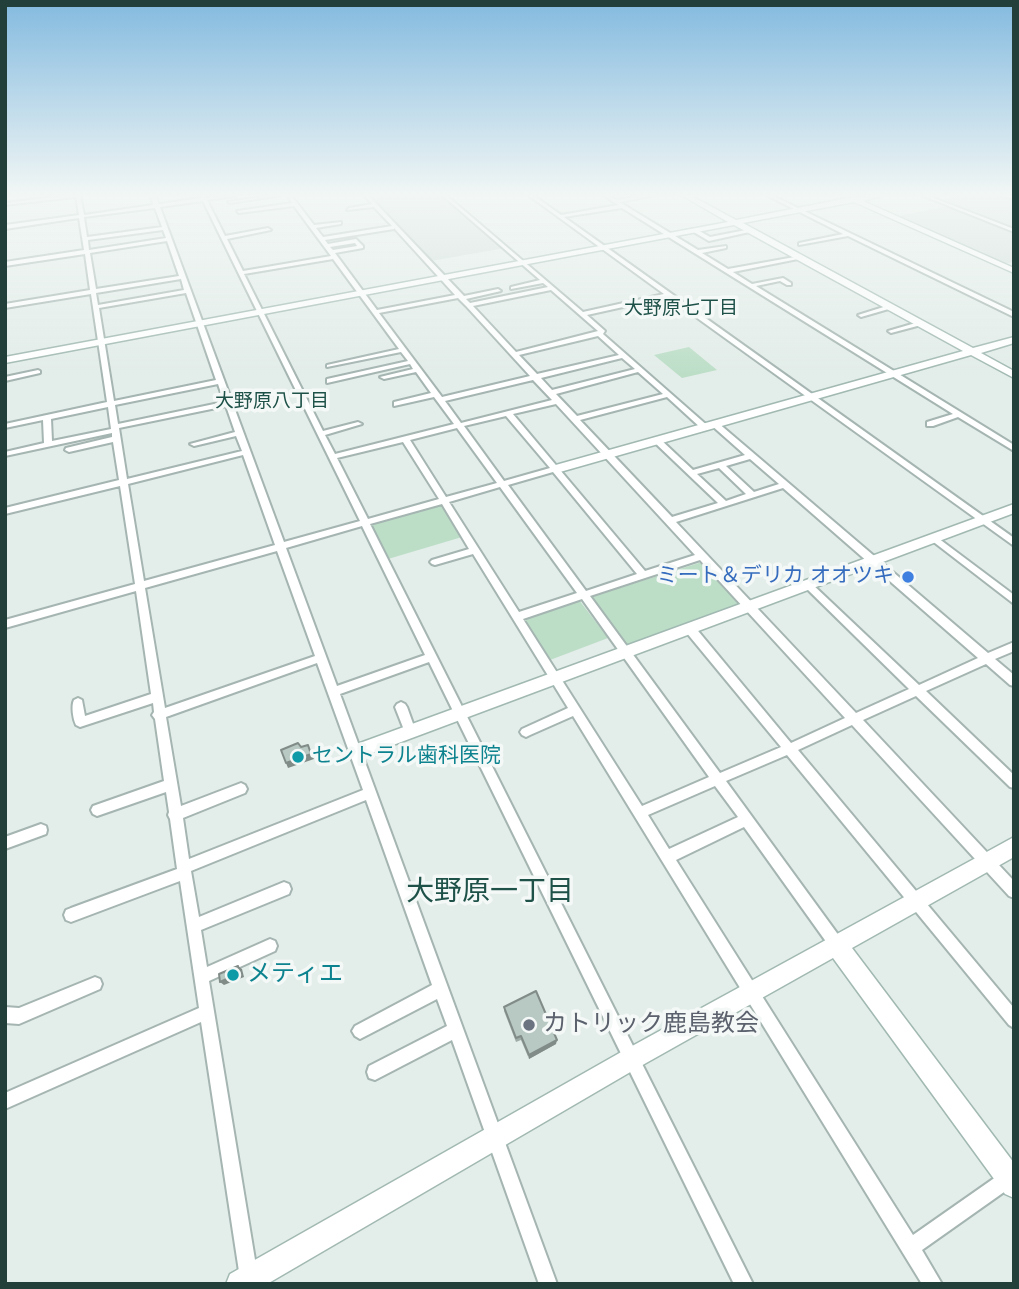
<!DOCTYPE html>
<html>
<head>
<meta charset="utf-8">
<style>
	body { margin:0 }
	#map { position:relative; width:1019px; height:1289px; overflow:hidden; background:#e3ede9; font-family:Jost,sans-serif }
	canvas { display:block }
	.frame { position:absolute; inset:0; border:7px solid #223f39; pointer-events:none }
</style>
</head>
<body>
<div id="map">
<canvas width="1019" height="1289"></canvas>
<div class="frame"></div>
</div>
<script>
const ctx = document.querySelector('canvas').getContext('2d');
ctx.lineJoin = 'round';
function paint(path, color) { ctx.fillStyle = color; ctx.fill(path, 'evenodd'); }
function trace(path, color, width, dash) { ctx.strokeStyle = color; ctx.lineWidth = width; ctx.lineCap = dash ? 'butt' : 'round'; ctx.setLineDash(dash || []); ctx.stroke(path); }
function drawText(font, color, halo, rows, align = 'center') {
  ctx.font = font + ' Jost,"Noto Sans JP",sans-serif'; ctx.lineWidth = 7; ctx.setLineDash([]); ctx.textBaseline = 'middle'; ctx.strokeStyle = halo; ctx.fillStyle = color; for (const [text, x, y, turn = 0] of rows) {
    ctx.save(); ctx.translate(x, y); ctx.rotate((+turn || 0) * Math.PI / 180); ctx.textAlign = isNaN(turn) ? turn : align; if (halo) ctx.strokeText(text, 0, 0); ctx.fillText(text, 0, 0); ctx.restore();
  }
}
paint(new Path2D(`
	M367,195H440L505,248L431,261Z
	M962,195H1002L1014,199V229L941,200Z
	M949,206L1014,233V262L1003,264L897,216Z`), '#d1ddd8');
paint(new Path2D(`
	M689,347L717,370L682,378L654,355Z
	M442,504L462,537L388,559L371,524Z
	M702,562L739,601L740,605L628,645L591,597Z
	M579,600L608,638L550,660L524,622L528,618Z`), '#bcdec7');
const street = new Path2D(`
	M69,195H80L84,215L201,198L200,195H204L206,198L237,195L235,196L207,200L225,236L268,228L271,230L227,239L243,271L331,256L294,206L239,213L237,211L292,203L287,195H291L314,225L341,222V224L316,228L323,237L392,226L374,207L347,210L349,208L372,204L364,195H368L464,296L498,289L501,291L466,299L470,303L548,287L543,283L511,289V287L540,280L442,195H446L583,312L664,294L528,195H533L561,215L618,205L603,195H608L698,250L726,246V248L702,253L728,269L800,256L801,257L798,259L733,272L752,284L783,278L791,283V285H787L780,281L756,286L1014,445V451L958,417L933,426H927V422L953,414L622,208L564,217L1014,538V546L668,297L587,315L604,330L605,331L603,334L709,427L708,429H702L667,397L580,420L672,517L718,503L653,441L657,439H660L693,470L745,455L710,424L717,422L988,653L1014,642V651L995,659L1014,675V686L1010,685L986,664L926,691L1014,775V788L1010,787L916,696L863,720L1014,881V898L1009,896L852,725L798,750L1014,1008V1028L1009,1025L787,755L726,781L842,940L844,945L842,950L837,952L832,950L744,827L676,860L913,1235L1003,1172L1009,1169L1014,1171V1185L922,1250L942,1284H922L573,716L530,735L526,737L522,735L520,732L522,729L568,708L473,554L435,565L432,564L430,562L432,560L469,549L442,504L370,524L753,1284H734L429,662L340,694L557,1284H539L452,1040L375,1080L369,1078L367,1072L369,1066L447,1026L437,999L360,1039L355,1036L352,1031L355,1026L432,985L366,800L191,871L199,917L284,882L289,884L291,889L289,894L201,930L207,967L270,939L275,941L277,946L275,951L209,981L258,1278L256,1284H242L240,1278L201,1022L5,1109V1093L199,1008L180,881L71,922L66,920L64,915L66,910L71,908L177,869L170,819L168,815L169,812L166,792L97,816L93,814L91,810L93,806L164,781L155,719L152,715L154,712L153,703L80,727L76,725C73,719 71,706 74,700L78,698L82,700L85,716L151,694L136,591L5,628V620L135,584L120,486L5,514V508L119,480L113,442L69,452L65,450L66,448L112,437V433L5,456V452L44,443L43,420L5,428V424L107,402L91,294L5,308V304L90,290L85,254L5,266V262L84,250L79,218L5,229V225L79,215L76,197L5,205V203ZM203,201L360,521L284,542L160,207ZM155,208L162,227L87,237L84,217ZM394,229V228L455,295L377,310L335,253L363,248V246L356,239L328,244L325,240ZM163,230L166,238L89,250L88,240ZM167,241L179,276L96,289L90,253ZM355,243L357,246L333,250L330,247ZM333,259L399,349L327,365V367L401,352L408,361L327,379V383L410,364L413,369L380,377L384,379L416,372L431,393L394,402V406L434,397L454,424L335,454L325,435L362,424L358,422L323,431L244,274ZM181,279L184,290L98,305L96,293ZM551,290L598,331L516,352L473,306ZM186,293L216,380L114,401L99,308ZM458,298L466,306L530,376L442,397L379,313ZM598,336L619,355L537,374L519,355ZM622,358L635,369L552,390L541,378ZM638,372L663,394L577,416L556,394ZM533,380L552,400L461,423L445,401ZM218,384L224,402L118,424L115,405ZM556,404L695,555L645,571L513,414ZM226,406L235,432L190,444L194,446L236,436L242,451L127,479L119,428ZM108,407L111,429L52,441L51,419ZM506,416L550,468L504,481L464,426ZM457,428L497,483L446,497L410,440ZM403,442L439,499L368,519L337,458ZM243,455L275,545L144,581L128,484ZM750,459L779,484L754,492L726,466ZM719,468L746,494L726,501L697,474ZM553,472L637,574L586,591L508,485ZM500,487L577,593L519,612L449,502ZM783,488L978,658L919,685L811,583H805L803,585L805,587L909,689L856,713L676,522ZM362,526L425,655L337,686L286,548ZM277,551L315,656L165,708L145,588ZM700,560L845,718L791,743L694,626H686L685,629L686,632L781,747L720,773L590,596ZM582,599L709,777L642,806L523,619ZM317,663L363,790L189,859L183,818L245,793L247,789L245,785L241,783L181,806L166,717ZM715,786L738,817L669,849L648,815Z
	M273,195H283L230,203L228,202Z
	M766,195H771L1014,312V317L848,236L799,245V243L843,234Z
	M921,195H926L1014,229V232Z
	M1004,195L1014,196V199L1004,196Z
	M692,229H696L710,237L751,229L754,231L709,241L692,231Z
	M890,305L893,307L892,308L861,317L858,315Z
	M919,322L921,323V325L891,333L888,331Z
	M38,370L40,371V373L5,381V377Z
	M934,535L1014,595V604L931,540L929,538L931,536Z
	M401,702L405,704L407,707L416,732L414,735L410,737L406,735L395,707L397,704Z
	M41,824L46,826L47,830L46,834L5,849V837Z
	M95,977L100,979L102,984L100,989L19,1024L5,1023V1007L19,1008Z`);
const secondary = new Path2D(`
	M150,195H156L160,208H154Z
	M642,195H657L616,203L612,201Z
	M681,195H690L736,220L853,197L885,195L863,201L1014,268V273L854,202L743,223L973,348L1014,337V343L981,353L1014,371V378L971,355L560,472H552V466L963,351L734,225L5,363V357L728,222Z
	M1014,504V513L361,757L355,760L349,757L346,752L349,747Z
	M1014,837V857L852,948L1014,1163V1198L1005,1194L833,958L639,1067L267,1284H226L230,1274L623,1051Z`);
trace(street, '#a5b5b1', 4);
trace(secondary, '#a1b9b2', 3);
paint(street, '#fff');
paint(secondary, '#fff');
paint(new Path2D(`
	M504,1007L556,1044L529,1059L521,1040L516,1042L504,1011Z`), '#9eaca7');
paint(new Path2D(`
	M311,754L314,759L288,768L286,763Z
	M238,966L242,969L244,977L224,985L220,982Z
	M557,1040L556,1044L529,1059V1055Z`), '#818c88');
const building = new Path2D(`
	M298,743L301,747L308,745L311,754L286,763L281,750Z
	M238,966L240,973L220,982L219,974Z
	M536,991L557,1040L529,1055L521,1036L516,1038L504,1007Z`);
paint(building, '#b8c8c2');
trace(building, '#818c88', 2);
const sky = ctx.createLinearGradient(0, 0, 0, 375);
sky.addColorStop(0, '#83badf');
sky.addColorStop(0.52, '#f2f7f5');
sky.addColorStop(1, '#f2f7f500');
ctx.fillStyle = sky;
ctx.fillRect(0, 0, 1019, 375);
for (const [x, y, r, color] of [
	[908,577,7,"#3f7fe0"],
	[298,757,7,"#0f9aa8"],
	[233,975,7,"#0f9aa8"],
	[529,1025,7,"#6b7280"]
]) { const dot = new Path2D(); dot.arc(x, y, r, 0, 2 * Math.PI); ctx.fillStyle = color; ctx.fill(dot); trace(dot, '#f4f9f7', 2.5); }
drawText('19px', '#1e5148', '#f4f9f7', [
	["大野原七丁目",681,309],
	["大野原八丁目",272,402]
]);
drawText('21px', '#366cbe', '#f4f9f7', [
	["ミート＆デリカ オオツキ",894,577]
], 'right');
drawText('21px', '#0d838f', '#f4f9f7', [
	["セントラル歯科医院",312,757]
], 'left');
drawText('24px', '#0d838f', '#f4f9f7', [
	["メティエ",247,975]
], 'left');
drawText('24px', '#5b616d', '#f4f9f7', [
	["カトリック鹿島教会",543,1025]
], 'left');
drawText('28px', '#1e5148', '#f4f9f7', [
	["大野原一丁目",490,893]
]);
</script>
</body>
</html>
